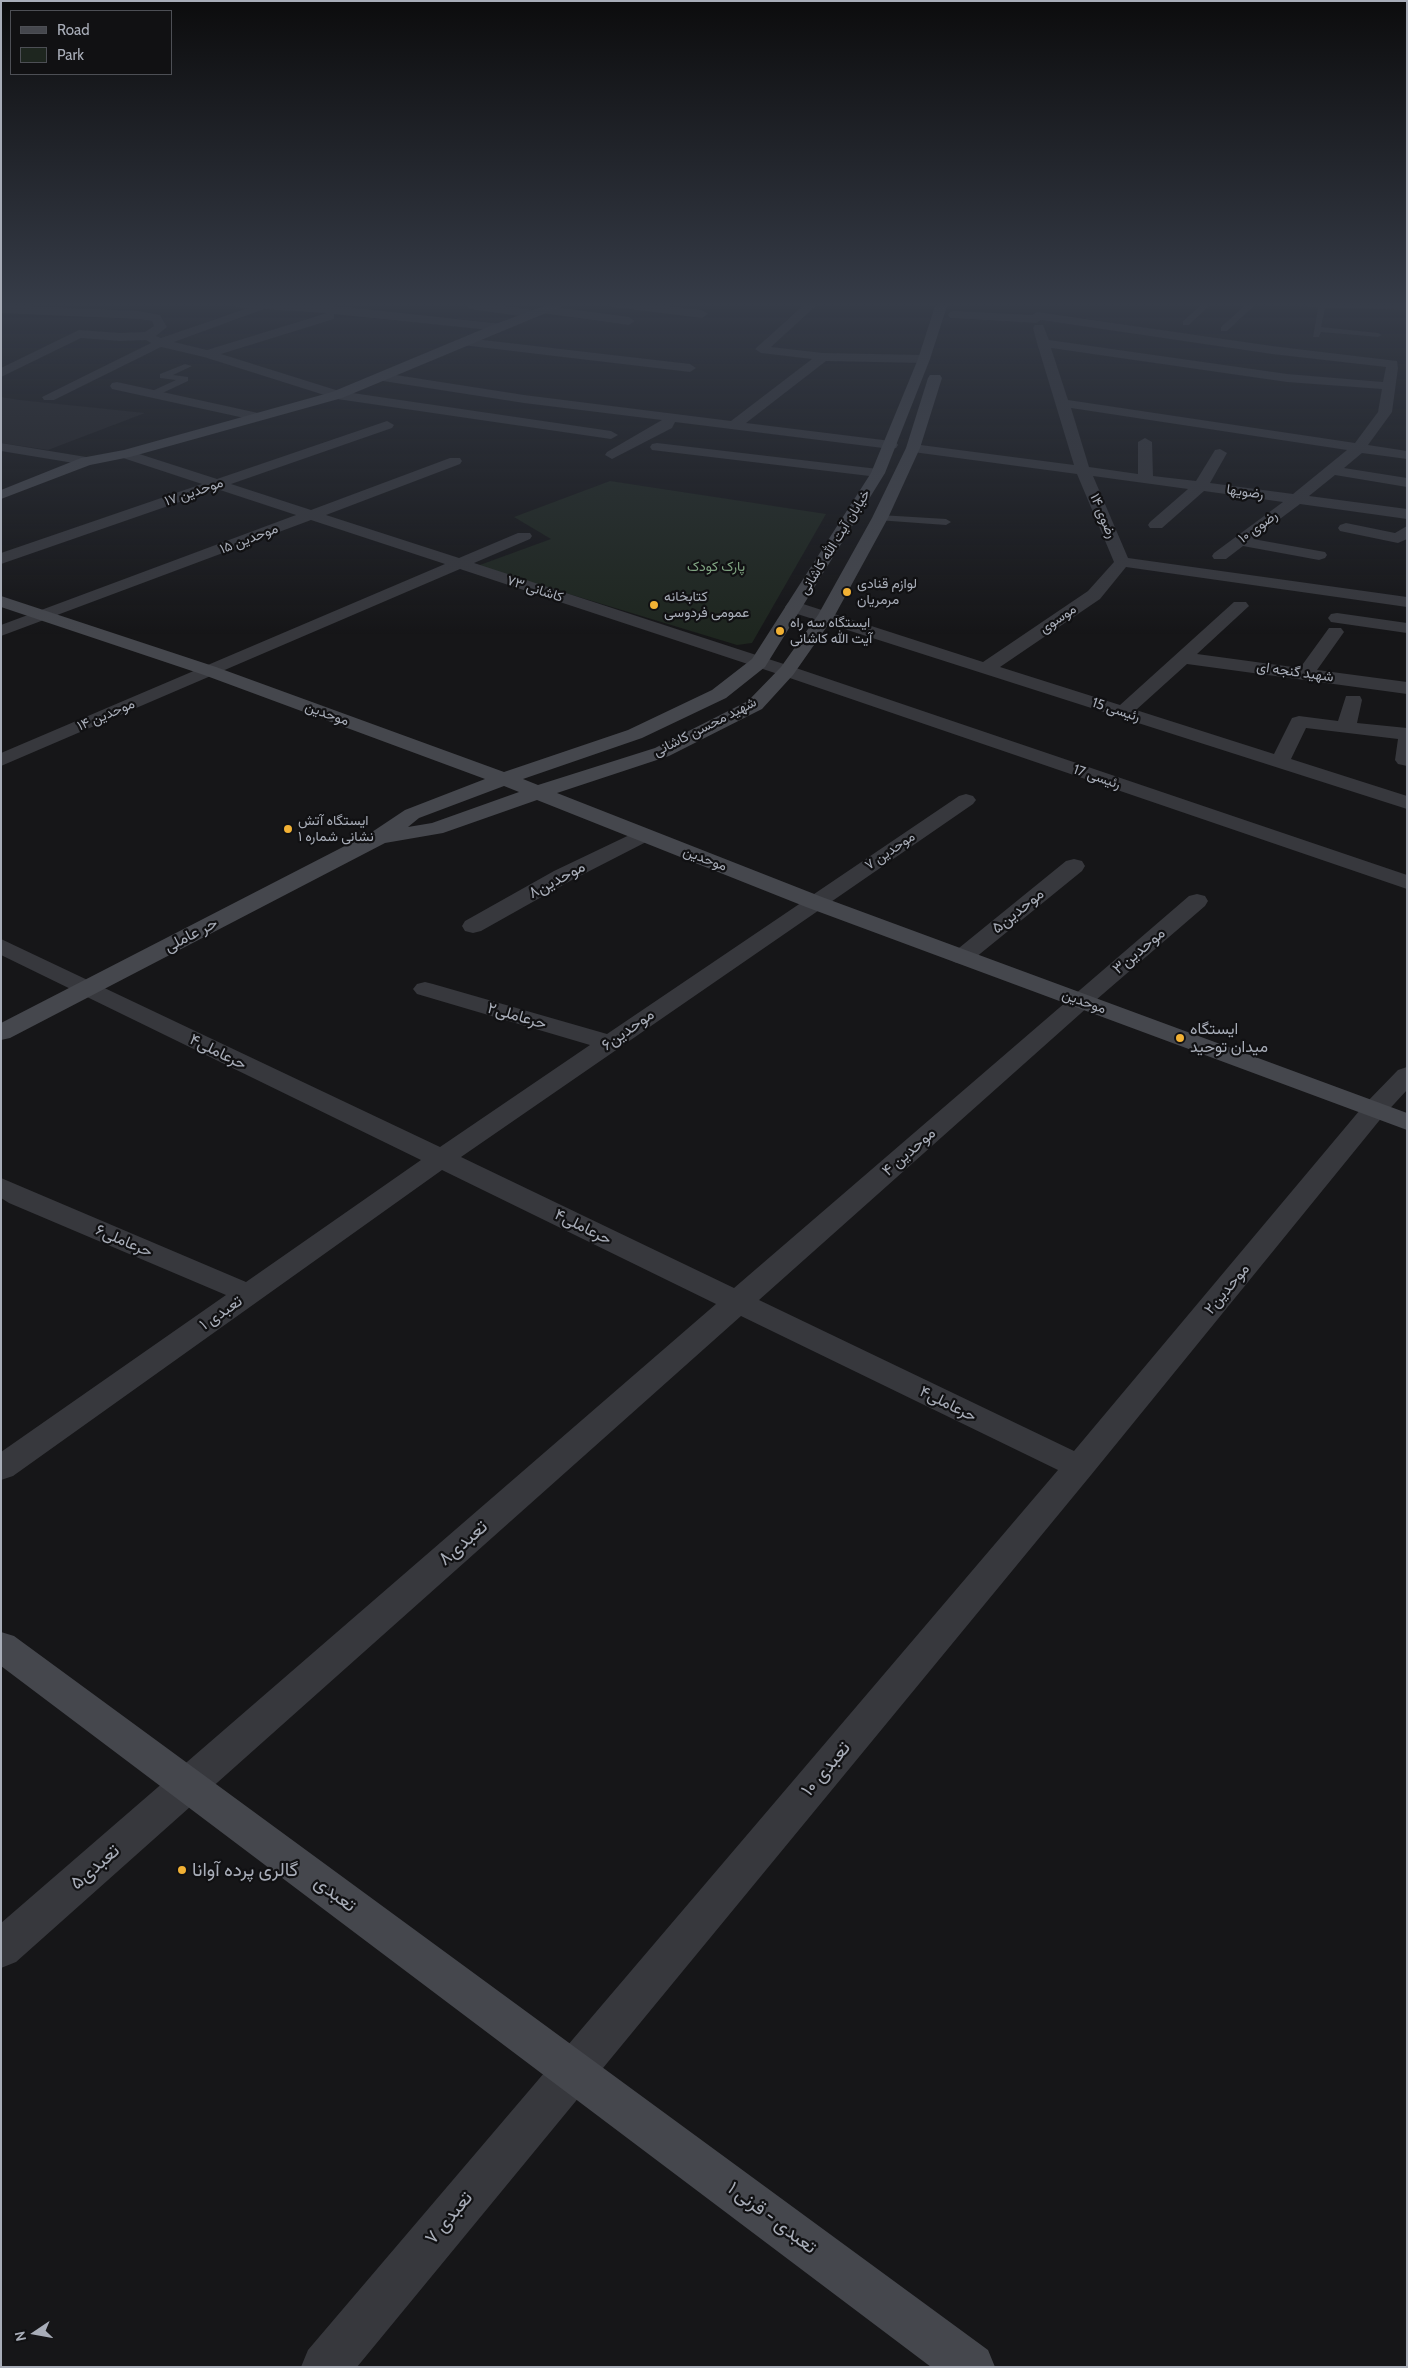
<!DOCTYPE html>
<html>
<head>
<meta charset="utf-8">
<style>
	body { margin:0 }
	#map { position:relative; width:1408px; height:2368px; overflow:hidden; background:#161618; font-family:Cabin,sans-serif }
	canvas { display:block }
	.frame { position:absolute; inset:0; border:2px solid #a8adb8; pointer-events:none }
	.legend { position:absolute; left:10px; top:10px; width:162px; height:65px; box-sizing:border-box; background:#111113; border:1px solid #4d4f55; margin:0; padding:6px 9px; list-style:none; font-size:15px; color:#a8adb8 }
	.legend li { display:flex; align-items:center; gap:10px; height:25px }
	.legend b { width:25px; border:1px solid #4d4f55 }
	.north { position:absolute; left:10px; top:2308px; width:50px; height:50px; -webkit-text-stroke:4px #111113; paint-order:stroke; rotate:258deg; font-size:14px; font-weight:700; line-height:20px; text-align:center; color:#a8adb8 }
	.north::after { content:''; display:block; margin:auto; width:18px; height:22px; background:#a8adb8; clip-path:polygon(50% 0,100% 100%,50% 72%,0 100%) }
</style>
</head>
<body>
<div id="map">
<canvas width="1408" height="2368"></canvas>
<div class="frame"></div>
<ul class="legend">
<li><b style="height:6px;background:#45474d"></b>Road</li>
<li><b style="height:14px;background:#1e261f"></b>Park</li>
</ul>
<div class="north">N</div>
</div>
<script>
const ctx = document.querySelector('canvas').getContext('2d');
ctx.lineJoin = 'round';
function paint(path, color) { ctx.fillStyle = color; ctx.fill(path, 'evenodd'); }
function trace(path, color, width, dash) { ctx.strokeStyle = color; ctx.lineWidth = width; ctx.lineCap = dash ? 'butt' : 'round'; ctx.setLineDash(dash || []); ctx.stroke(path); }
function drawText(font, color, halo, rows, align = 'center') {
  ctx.font = font + ' Cabin,Vazirmatn,sans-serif'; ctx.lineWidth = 4.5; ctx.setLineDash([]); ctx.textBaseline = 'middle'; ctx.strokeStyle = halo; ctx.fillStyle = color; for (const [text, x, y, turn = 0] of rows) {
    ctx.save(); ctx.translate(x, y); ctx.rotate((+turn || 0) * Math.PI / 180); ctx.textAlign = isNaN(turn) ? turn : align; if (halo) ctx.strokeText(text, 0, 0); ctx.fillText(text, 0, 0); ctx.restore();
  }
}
paint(new Path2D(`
	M1,397L20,400L145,413L48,450L1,443Z`), '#222225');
paint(new Path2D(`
	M610,481L826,514L752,643L737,645L477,566L551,539L514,517Z`), '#1e261f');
paint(new Path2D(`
	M16,303H26L11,312L4,310Z
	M1204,303H1212L1189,325H1183V321Z
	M1248,303H1257L1227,331H1221V327Z
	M1319,303L1326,304L1321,327L1378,333L1382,335L1378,337L1321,332L1319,337H1313Z
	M185,364L192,366L173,375L188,377V381L156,396H150V392L176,380L160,378V374Z
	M880,515L946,519L951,522L946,525L877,520V516Z`), '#37383d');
paint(new Path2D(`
	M224,303H282L345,307L503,324L505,327L499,331L334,314V319L221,354L339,391L611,431L618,435L611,439L337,399L204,357L161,347L54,400H44L42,397L151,343L146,340L120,341L81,338L1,377V368L79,330L120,333L145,332L154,326L152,321L138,319L1,313V305L138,311L160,315L167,327L156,336L161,338L248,308L230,306ZM264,309L327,313L207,350L174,342Z
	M466,303H482L534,310L540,314L534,318L471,309L467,307Z
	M600,303H638L702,310L708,314L702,318L606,306Z
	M806,303H819L771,347L823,353L924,355L930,359L924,363L826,361L746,423L891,441L896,442L898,445L896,448L891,449L675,422L672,428L612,459L605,455L607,452L662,420L524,403L383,381L377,377L383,373L524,395L731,421L812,359L761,353L755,349Z
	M1280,303H1407V310L1286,306Z
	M546,306L629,317L635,321L629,325L542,313L540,310L542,307Z
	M954,311L1032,315L1037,312L1272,346L1397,361L1398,368L1392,412L1368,445L1407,451V459L1362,453L1344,468L1407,478V487L1335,475L1309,496L1407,509V519L1300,504L1253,539L1325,552L1327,555L1325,558L1319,560L1243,546L1226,559H1214L1212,556L1214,553L1283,502L1204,491L1162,528H1150L1148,525L1150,522L1188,489L1093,476L1128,558L1407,597V607L1126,567L1100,599L1000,667L1120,705L1234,602H1246L1249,606L1197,654L1300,668L1329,628H1341L1344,632L1317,670L1407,682V694L1187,664L1136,710L1274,754L1292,718L1299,716L1338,721L1346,696H1360L1362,700L1357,723L1407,728V766L1398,764L1395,760L1398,739L1306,728L1291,759L1407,796V809L788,611L785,607L788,603H800L983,662L1088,591L1114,562L1077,474L913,452L906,448L913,444L1074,465L1037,343L1033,328L1035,325H1043L1049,340L1287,374L1383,382L1386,367L1272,354L1041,320L1036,323L950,318L948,315L950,312ZM1051,348L1287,382L1382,389L1378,412L1355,443L1068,400ZM1071,408L1347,450L1293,494L1210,483L1227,453L1220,449L1215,450L1196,481L1153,476L1152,442L1145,438L1138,442V474L1089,467Z
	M466,338L690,364L696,368L690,372L462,345L460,342L462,339Z
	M117,382L258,413L265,417L258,421L112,389L110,386L112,383Z
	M387,421L394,425L392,428L231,484L311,510L450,458H460L462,461L460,464L326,515L459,558L518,533H530L532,536L530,539L474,563L793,667L1407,875V889L781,675L460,569L1,766V753L445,564L311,520L1,636V625L296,515L217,489L1,564V553L202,484L120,457L118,454L120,451H130L217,479Z
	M1,443L86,457L93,461L86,465L1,451Z
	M657,443L878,469L885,473L878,477L652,450L650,447L652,444Z
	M1346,523L1395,533L1407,526V539L1398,543L1340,531L1338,528L1340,525Z
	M1337,613L1407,623V633L1331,622L1328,618L1331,614Z
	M966,794L973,796L976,800L973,804L461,1157L734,1288L1189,896L1197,894L1205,896L1208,901L1205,906L1089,1006L759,1300L1074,1451L1365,1104L1398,1070L1407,1067V1090L1383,1116L1091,1475L357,2367H301L308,2350L1058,1470L741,1316L16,1962L1,1968V1923L716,1304L442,1170L13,1476L1,1480V1452L226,1295L9,1203L1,1198V1178L246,1282L421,1160L1,955V939L440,1147L590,1045L417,994L413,989L417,984L425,982L433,984L607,1034L959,796Z
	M642,829L650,830L653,835L650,840L570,881L481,931L473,933L465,931L462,926L465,921L554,871Z
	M1074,859L1082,861L1085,866L1082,871L970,962L962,964L954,962L950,957L954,952L1066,861Z`), '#37383d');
paint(new Path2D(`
	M553,303H570L342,398L130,457L90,465L1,499V490L81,458L124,450L332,392L495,324Z
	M936,303H948L930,359L885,473L765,667L726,698L642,738L523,779L538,785L655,748L748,701L781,667L818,615L872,518L906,448L928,378L930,375H940L942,378L920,448L888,518L835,615L793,675L762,709L669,756L557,793L822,897L1407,1113V1130L806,907L537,800L443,833L385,843L10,1038L1,1040V1023L372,832L405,810L485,779L204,675L1,607V596L216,667L504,772L628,730L712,690L752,659L871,473L918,359ZM504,786L519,792L432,823L408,827L419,818Z
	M1,1632L14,1636L988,2350L995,2367H931L1,1666Z`), '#45474d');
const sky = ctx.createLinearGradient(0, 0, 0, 635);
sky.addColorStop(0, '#0c0c0d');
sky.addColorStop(0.48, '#363c48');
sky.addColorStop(1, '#363c4800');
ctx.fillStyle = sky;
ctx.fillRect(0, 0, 1408, 635);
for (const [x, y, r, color] of [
	[847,592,5,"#f2b134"],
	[654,605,5,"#f2b134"],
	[780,631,5,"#f2b134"],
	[288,829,5,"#f2b134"],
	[1180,1038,5,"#f2b134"],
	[182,1870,5,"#f2b134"]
]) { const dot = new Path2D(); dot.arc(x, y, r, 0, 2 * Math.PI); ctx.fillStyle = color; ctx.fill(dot); trace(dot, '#111113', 2); }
drawText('14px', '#a8adb8', '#111113', [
	["موحدین ۱۷",194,492,-19],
	["رضویها",1245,492,8],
	["رضوی ۱۴",1103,516,67],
	["رضوی ۱۰",1258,527,-36],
	["موحدین ۱۵",249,539,-21],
	["خیابان آیت الله کاشانی",835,542,-58],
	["کاشانی ۷۳",535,589,18],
	["موسوی",1058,619,-34],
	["شهید گنجه ای",1295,672,8],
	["رئیسی 15",1116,710,18],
	["موحدین",327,714,20],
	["موحدین ۱۴",106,715,-23],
	["شهید محسن کاشانی",705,727,-27],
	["رئیسی 17",1097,777,19],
	["موحدین ۷",890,851,-34],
	["موحدین",705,859,21],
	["موحدین",1084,1002,20]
]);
drawText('14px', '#7fa381', '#111113', [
	["پارک کودک",716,567]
]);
drawText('14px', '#a8adb8', '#111113', [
	["لوازم قنادی",857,584],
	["مرمریان",857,600],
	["کتابخانه",664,597],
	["عمومی فردوسی",664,613],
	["ایستگاه سه راه",790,623],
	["آیت الله کاشانی",790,639],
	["ایستگاه آتش",298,821],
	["نشانی شماره ۱",298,837]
], 'left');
drawText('16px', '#a8adb8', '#111113', [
	["موحدین۸",557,880,-28],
	["موحدین۵",1018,911,-39],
	["حر عاملی",191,935,-27],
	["موحدین۳",1139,951,-40],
	["حرعاملی۲",517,1016,16],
	["موحدین۶",628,1030,-35],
	["حرعاملی۴",218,1052,26],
	["موحدین ۴",909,1152,-41],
	["حرعاملی۴",583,1227,26],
	["حرعاملی۶",124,1241,23],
	["موحدین۲",1227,1289,-50],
	["تعبدی ۱",221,1313,-35],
	["حرعاملی۴",948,1404,26]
]);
drawText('16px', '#a8adb8', '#111113', [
	["ایستگاه",1190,1029],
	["میدان توحید",1190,1047]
], 'left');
drawText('19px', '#a8adb8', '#111113', [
	["تعبدی۸",463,1543,-41],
	["تعبدی ۱۰",826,1769,-50],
	["تعبدی۵",95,1867,-41],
	["تعبدی",335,1894,37],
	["تعبدی ۷",449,2218,-50],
	["تعبدی - قرنی ۱",772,2218,37]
]);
drawText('19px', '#a8adb8', '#111113', [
	["گالری پرده آوانا",192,1870]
], 'left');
</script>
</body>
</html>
